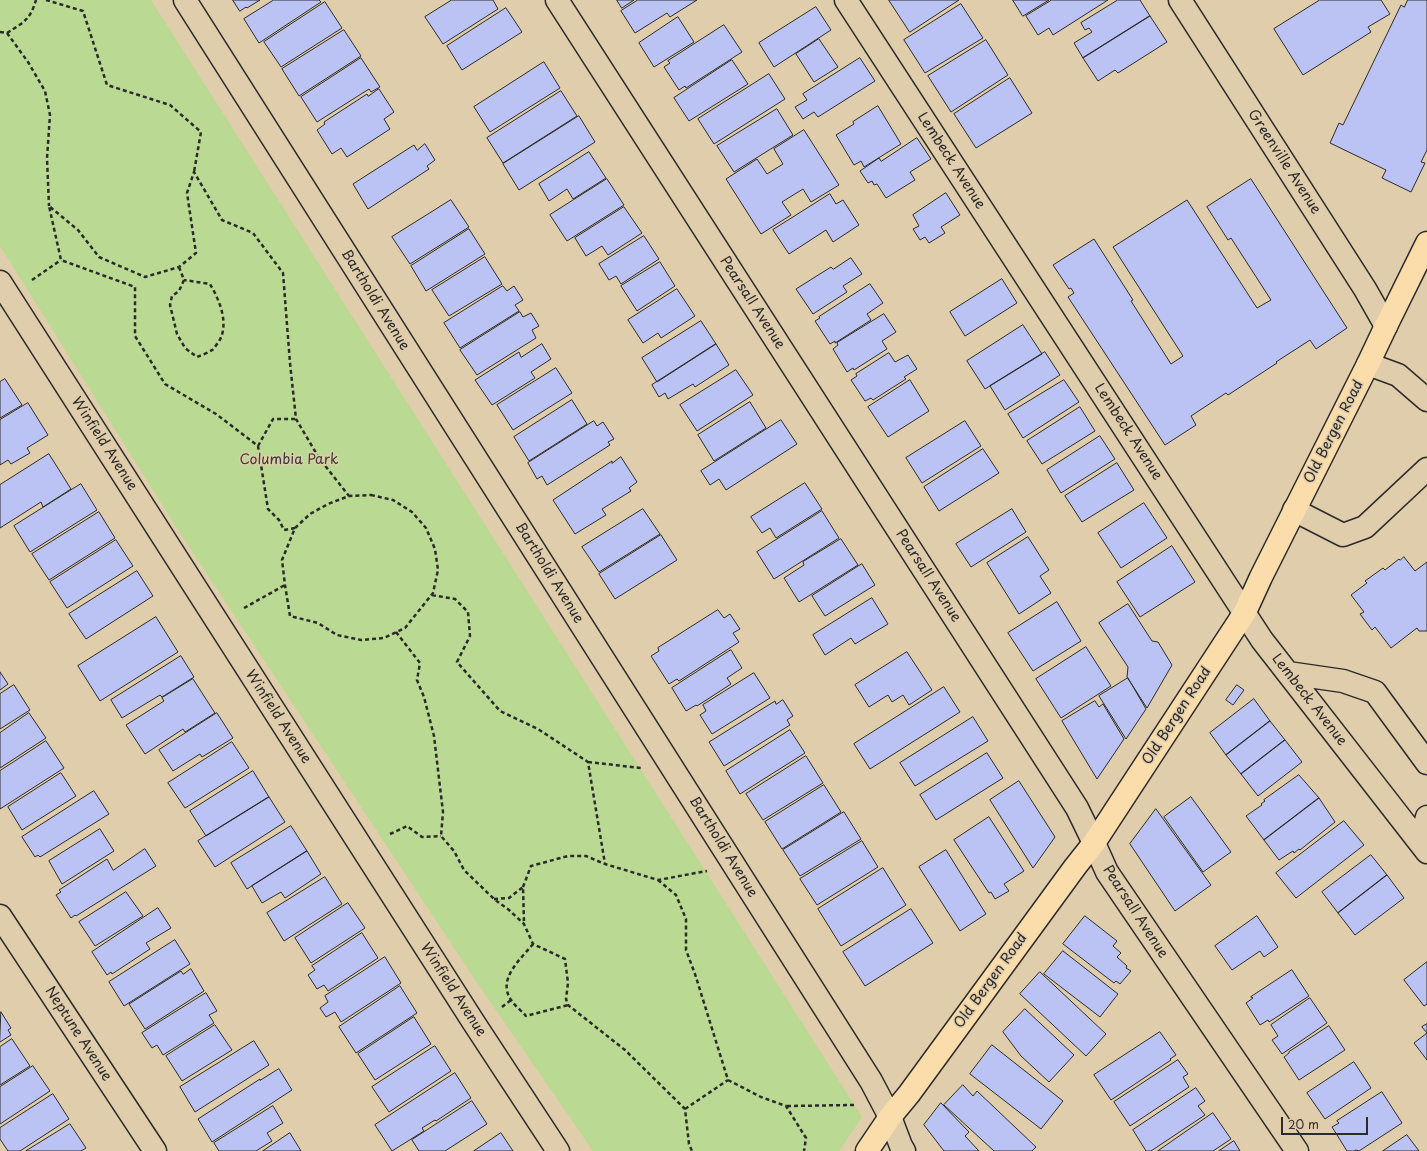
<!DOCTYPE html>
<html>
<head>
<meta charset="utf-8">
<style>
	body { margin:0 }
	#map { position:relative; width:1427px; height:1151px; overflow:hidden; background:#e0cdab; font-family:"Playpen Sans",sans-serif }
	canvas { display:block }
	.scale { position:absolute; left:1281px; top:1117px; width:87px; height:18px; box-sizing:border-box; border:2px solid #2b2b2b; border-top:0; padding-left:5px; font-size:12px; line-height:14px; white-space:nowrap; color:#2b2b2b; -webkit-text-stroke:3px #e0cdab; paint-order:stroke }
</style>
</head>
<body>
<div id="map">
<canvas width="1427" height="1151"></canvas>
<div class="scale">20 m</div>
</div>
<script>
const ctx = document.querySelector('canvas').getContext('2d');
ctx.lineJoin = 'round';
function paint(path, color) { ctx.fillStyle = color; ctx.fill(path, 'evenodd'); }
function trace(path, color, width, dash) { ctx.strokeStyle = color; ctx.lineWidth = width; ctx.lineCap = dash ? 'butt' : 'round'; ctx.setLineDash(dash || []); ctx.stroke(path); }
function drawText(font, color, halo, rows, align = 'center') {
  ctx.font = font + ' "Playpen Sans",sans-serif'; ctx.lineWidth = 3; ctx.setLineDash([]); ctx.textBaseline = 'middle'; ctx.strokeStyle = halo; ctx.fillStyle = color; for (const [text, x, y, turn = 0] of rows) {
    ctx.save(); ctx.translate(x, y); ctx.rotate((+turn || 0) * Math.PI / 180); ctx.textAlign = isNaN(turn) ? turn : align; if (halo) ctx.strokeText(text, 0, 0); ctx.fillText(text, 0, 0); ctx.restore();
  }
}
paint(new Path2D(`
	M0,0H151L862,1117L839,1151H593L478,984L178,530L0,246Z`), '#bad992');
const building = new Path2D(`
	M233,0H260L247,8L246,7L240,11Z
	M274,0H319L321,2L259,43L244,19Z
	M452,0H493L498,9L443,44L425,17Z
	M617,0H634L622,8Z
	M638,0H697L670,17L667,13L635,33L621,11Z
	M889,0H959L910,32Z
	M1013,0H1049L1023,16Z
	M1052,0H1108L1053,35L1049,28L1038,35L1026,16Z
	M1118,0H1140L1150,16L1083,58L1074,43L1092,32L1089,28L1085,30L1081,23Z
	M1320,0H1381L1390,14L1368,27L1371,32L1303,75L1274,29Z
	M1408,0H1427V150L1421,162L1425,163L1411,192L1382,178L1386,170L1330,143L1339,123L1343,125L1401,5L1404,7Z
	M325,2L342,28L281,67L264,42Z
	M961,4L983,38L925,73L904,40Z
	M816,7L831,30L774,67L759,43Z
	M506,8L522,32L462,70L447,46Z
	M1150,16L1167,42L1118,73L1115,70L1098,81L1083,58Z
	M678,17L694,42L654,67L639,43Z
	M724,25L742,52L686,88L685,86L679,90L664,67L670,63L668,61Z
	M344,30L361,56L299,96L282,69Z
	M819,39L838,67L814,82L796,54Z
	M986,40L1008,75L951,112L928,76Z
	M361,58L380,87L371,92L369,89L317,122L301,97Z
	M860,58L875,81L818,117L814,112L803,119L795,107L807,100L803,94Z
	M732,60L748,84L689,121L674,98Z
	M544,62L560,88L490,132L474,107Z
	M769,74L785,99L714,144L698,119Z
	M1010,78L1032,113L976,148L954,114Z
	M379,89L394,112L384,119L390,129L347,157L341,148L332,154L317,130L325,124L324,122L367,94L368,96Z
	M561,91L577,116L503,163L487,138Z
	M878,106L901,144L864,167L861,161L854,165L836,135L854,124L853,122Z
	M777,109L793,135L734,172L717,146Z
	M579,116L595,142L519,190L503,164Z
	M804,130L839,185L811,202L803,189L782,202L791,215L761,234L726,179L757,159L767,174L783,164L774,149Z
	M917,138L931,159L910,172L915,180L886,198L877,184L874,185L872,181L868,183L860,171L879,158L881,161Z
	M425,144L435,160L427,166L429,169L368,209L353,184L414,145L417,150Z
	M589,152L606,178L573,199L567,189L549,201L539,184Z
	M607,179L624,205L567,241L550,215Z
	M1251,179L1347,328L1316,349L1310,340L1276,362L1277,363L1228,395L1226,393L1191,416L1196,425L1165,445L1068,297L1074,293L1071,288L1069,289L1053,265L1094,239L1133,300L1131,301L1171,364L1183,356L1113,247L1187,200L1257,308L1271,300L1231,238L1228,240L1207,207Z
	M946,193L960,215L941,227L945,233L929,243L925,237L920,240L913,229L919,226L913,215Z
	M830,194L836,204L843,200L859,225L833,242L826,230L789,254L773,230Z
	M451,200L469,227L410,264L392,237Z
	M624,207L642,233L608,255L602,246L586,256L575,238Z
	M469,229L485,254L426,291L411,266Z
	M644,236L659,259L621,284L616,276L609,280L599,264Z
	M485,257L502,284L449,316L432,290Z
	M851,258L862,274L843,286L847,292L813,314L796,289L831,267L833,269Z
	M660,262L675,286L637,311L621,286Z
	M1002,279L1017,303L965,336L950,312Z
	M870,284L883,303L867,314L871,320L835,343V341L830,344L815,321L820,318L819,317Z
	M503,286L507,291L514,286L523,300L515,305L519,311L460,348L444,323Z
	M677,289L695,316L661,338L658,333L643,343L628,320Z
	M520,312L523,317L531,313L539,326L532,330L536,338L477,375L460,350Z
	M884,314L896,332L882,341L887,349L854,370L853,368L847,372L833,349L838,345L837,343Z
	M701,321L716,344L657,382L642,358Z
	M1023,325L1042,354L985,389L967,361Z
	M542,344L551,359L531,372L535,378L492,405L475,380L519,352L521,357Z
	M716,344L729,365L695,387L693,384L668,399L665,393L659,397L652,385Z
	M1045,352L1060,375L1005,410L990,386Z
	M889,353L895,362L908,355L917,369L904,377L906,379L873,400L871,398L865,401L851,380L857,376L856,374Z
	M556,368L572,393L513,430L497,405Z
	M736,370L753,395L697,431L680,405Z
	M5,379L22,405L0,418V382Z
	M910,380L929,411L888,437L868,407Z
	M1064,380L1079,402L1023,438L1008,414Z
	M572,400L587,424L529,461L514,437Z
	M750,402L766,428L714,461L698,435Z
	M28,403L48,435L27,448L30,453L11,464L8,460L0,465V420Z
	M1080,407L1095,431L1042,464L1027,441Z
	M781,420L797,444L726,490L719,479L710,485L701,471Z
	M594,421L597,426L603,422L614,439L608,442L610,445L547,485L542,476L537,479L528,463Z
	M965,421L981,446L922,483L906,458Z
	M1100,436L1115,459L1061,493L1047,470Z
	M983,449L999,473L939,511L924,487Z
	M49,454L71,489L43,507L41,502L0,528V485Z
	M621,457L637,482L629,488L631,491L602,509L606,515L575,534L553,500L612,461V463Z
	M1117,463L1134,490L1082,522L1065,496Z
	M805,483L822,509L776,538L770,528L762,533L751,517Z
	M81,484L97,510L30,552L14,526Z
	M1144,503L1167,538L1121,568L1098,533Z
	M643,509L660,534L599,572L582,547Z
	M1012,509L1026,532L971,567L956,544Z
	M822,511L839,538L774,579L757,552Z
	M99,512L115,538L49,580L32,554Z
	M661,535L677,560L615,599L599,574Z
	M1028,537L1049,570L1040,576L1051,593L1019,614L987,563Z
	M841,539L858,565L799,602L784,578L804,565L803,562Z
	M116,540L133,566L67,608L50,582Z
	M1172,546L1195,582L1140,617L1117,582Z
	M1404,557L1415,571L1427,562V631H1419L1417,628L1391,648L1375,627L1372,630L1360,614L1364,612L1351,595L1367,583L1365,581L1383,568L1385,570L1399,559L1400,560Z
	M862,564L875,585L825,616L812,596Z
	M137,571L153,596L86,639L69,614Z
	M872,598L888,624L855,644L851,638L825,655L813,635Z
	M1057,602L1081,641L1033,671L1008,633Z
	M1128,604L1152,641L1158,642L1172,665L1147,708L1127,677L1128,667L1099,623Z
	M718,610L724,618L730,614L740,629L733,633L739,642L679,681L677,679L669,684L651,656L659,651L658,648Z
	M156,617L178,652L100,701L78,666Z
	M1086,647L1111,686L1061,718L1036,679Z
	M731,650L742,668L727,678L731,684L697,706L696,705L686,711L672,688Z
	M907,652L932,690L909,705L903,695L892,702L888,695L869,707L855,685Z
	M181,656L194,677L162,697L160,695L122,718L111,700Z
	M0,672L8,684L0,690Z
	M754,673L770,698L712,734L700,715L706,711L703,705Z
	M1128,678L1146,709L1126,739L1099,696Z
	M193,679L215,713L185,732L183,729L145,754L126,725L164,701L162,698Z
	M14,685L30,710L0,729V694Z
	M1237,685L1244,690L1233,705L1226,700Z
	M944,687L960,712L870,769L854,744Z
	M1254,699L1270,721L1226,755L1210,733Z
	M783,700L793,716L787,720L790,725L724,766L709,742L775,701L776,704Z
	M1095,701L1099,707L1103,704L1124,739L1097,779L1062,721Z
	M29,713L46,738L0,768V733Z
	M217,713L233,738L202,757L200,754L173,771L159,750Z
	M973,717L988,741L915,786L900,763Z
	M1270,721L1285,740L1241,774L1226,755Z
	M790,730L805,753L740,794L726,771Z
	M1285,740L1302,762L1258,796L1241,774Z
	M46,741L64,768L0,809V771Z
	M232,742L249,768L185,808L168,783Z
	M987,753L1003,778L936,820L920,795Z
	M806,756L823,783L763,820L746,794Z
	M253,771L269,797L206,836L190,811Z
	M61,773L76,796L22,830L8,807Z
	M1299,775L1319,798L1264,840L1246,816L1262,805L1261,804L1265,801L1264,800Z
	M1019,781L1055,837L1033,868L990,800Z
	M824,785L841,812L782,849L765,822Z
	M94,791L109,814L40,857L38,855L35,857L22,837Z
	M269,797L285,822L215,867L198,841Z
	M1191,797L1231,852L1203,872L1164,817Z
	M1319,798L1335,822L1300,850L1299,849L1294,853L1293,851L1279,860L1264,840Z
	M1156,809L1211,885L1175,911L1130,844Z
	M844,812L861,839L800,876L783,850Z
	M989,817L1024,871L1004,884L1009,891L995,899L991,892L989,893L954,840Z
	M1344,821L1364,845L1296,898L1276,873Z
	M291,826L307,851L247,889L231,863Z
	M100,829L114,851L62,884L49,861Z
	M862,841L878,867L817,905L800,879Z
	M145,849L156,866L76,916L75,915L71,918L56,895L61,892L59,890L107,859L113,870Z
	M946,850L986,914L960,931L919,867Z
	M307,851L321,874L285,898L281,892L262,903L252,886Z
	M1371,855L1387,875L1338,913L1322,892Z
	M883,868L906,905L841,946L818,909Z
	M1387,875L1404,898L1355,935L1338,913Z
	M325,877L342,904L284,941L267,913Z
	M126,892L143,916L95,946L79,922Z
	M348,903L365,928L311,963L295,938Z
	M158,908L171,928L146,943L150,949L112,974L111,972L107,975L92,952Z
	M911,909L933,943L865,986L843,952Z
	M1085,916L1117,941L1113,946L1121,953L1117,957L1127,966L1126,968L1131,971L1120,984L1116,981L1114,983L1063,944Z
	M1257,916L1278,947L1264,957L1260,951L1232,970L1215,946Z
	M362,933L378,958L328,991L324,985L317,989L308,975L315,970L312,966Z
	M175,940L190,964L124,1006L109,982Z
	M1063,951L1118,994L1100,1017L1044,974Z
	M385,957L401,983L341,1022L335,1012L326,1017L320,1008L328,1002L325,996Z
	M1427,962V1004L1424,1006L1404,980Z
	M191,969L204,991L145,1029L129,1004L181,971L183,974Z
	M1292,970L1309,996L1269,1022L1268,1020L1260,1025L1246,1003L1253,998L1251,997Z
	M1040,972L1106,1034L1086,1056L1020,994Z
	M400,986L417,1013L356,1053L339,1027Z
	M206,993L217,1011L209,1015L214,1023L163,1055L157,1045L152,1048L142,1033Z
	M1310,998L1327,1023L1282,1054L1272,1040L1278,1036L1271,1025Z
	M1025,1009L1074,1055L1049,1082L1021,1056L1003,1032Z
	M1,1012L11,1028L8,1030L11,1035L0,1042Z
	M414,1017L431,1044L375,1080L358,1054Z
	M1427,1024V1060L1414,1043L1427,1033L1422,1027Z
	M215,1025L232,1050L182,1081L166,1056Z
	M1329,1026L1345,1050L1299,1080L1284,1057L1289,1053V1052Z
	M1160,1032L1176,1055L1170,1059L1171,1060L1111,1100L1094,1075Z
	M12,1039L30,1066L0,1085V1047Z
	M254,1041L269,1065L195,1112L180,1087Z
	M992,1045L1063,1101L1041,1129L970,1074Z
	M435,1046L451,1071L389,1112L372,1087Z
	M1178,1060L1188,1074L1183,1077L1189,1087L1130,1126L1114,1102Z
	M1354,1062L1371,1088L1325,1119L1307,1093Z
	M33,1066L50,1091L0,1124V1087Z
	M279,1069L292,1090L212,1142L198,1119L260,1079V1080Z
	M455,1073L471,1098L436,1121L435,1120L422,1128L424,1131L392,1151L375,1125Z
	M963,1085L973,1096L977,1091L1036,1147L1032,1151H994L944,1105Z
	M1196,1088L1205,1101L1198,1106L1205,1115L1151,1151H1146L1133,1130Z
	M1382,1092L1402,1123L1359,1151L1356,1150L1354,1151H1347L1332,1127L1339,1123L1337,1121Z
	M53,1094L69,1119L20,1151H8L0,1139V1128Z
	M472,1101L487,1124L445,1151H419L412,1140Z
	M941,1103L969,1132L965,1136L979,1151H944L924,1125Z
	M273,1106L283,1123L267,1133L272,1141L256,1151H219L214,1143Z
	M1213,1113L1231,1139L1213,1151H1158Z
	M70,1124L86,1148L81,1151H26Z
	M290,1133L301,1151H263Z
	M501,1133L513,1151H474Z
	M1407,1135L1419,1151H1383Z
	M1234,1141L1240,1151H1219Z`);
paint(building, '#bbc3f4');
trace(building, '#2b2b2b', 1);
const minor = new Path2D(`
	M185,0L871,1081L890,1117L901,1146L904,1151
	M557,0L1077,808L1094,843L1107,872L1297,1151
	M846,0L1262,640L1427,852
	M1180,0L1365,289L1386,326
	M0,282L474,1023L558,1151
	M1368,364L1398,375L1427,400
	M1294,510L1343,535L1365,527L1427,469
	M1288,673L1343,681L1375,692L1427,763
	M1420,843L1427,817
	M0,916L155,1151`);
const major = new Path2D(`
	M867,1151L890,1117L909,1094L1075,867L1094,843L1245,612L1261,577L1368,364L1386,326L1427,243`);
trace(minor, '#2b2b2b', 25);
trace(major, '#2b2b2b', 25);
trace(new Path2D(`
	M46,0L83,11L107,85L170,105L201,132L194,172
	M0,32L7,33L28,62L45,91L50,115L47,158L49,206
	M7,33C24,22 30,20 36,0
	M179,267L184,280L179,291L172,296L170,305L177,334L185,348L197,357C202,355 208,353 212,350C214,349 216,345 218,343C230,325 220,301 210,284L184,280
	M32,280L61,260
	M258,446L273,419H296
	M371,495L393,500L412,512L426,528L435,549L438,570L433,593L405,628L384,638L361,640L337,635L318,623L290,616L285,585L282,560L295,528L310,514L328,504L349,496Z
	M295,528L284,530L279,520L268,509L258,446L216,414L165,384L135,336V287L61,260L49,206L78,230L99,257L145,277L179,267L196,253L187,193L194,172L222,220L253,233L283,273L290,363L296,419L319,458L349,496
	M432,595L455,599L468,612L470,636L457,662L500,711L538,729L588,762L605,864L658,880L707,871
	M244,608L285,585
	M396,632L420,663L417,680L424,697L434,736L440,787L443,812L441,836L454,851L464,870L494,899L509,910L524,924L533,944L565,959L568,983L566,999L568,1005L625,1050L685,1109L689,1144L692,1151
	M588,762L641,768
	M390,834L407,826L422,837L441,836
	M658,880L676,895L686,919V950L695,974L728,1080L761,1097L786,1106L806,1138L804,1151
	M523,887L531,866L568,856H586L605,864
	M494,899L509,898L523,887L524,923
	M533,944C520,960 497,979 511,1000C515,1006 522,1011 526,1016L568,1005
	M502,1007L511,1000
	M787,1106L854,1105
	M685,1109L728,1080`), '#2b2b2b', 2.5, [4, 3]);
trace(minor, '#e0cdab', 22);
trace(major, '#fbdcab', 22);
drawText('14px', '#2b2b2b', '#e0cdab', [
	["Lembeck Avenue",951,161,57],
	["Greenville Avenue",1284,162,57],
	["Bartholdi Avenue",375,300,58],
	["Pearsall Avenue",752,303,57],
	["Lembeck Avenue",1128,432,57],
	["Old Bergen Road",1334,432,-63],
	["Winfield Avenue",104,444,57],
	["Bartholdi Avenue",549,573,58],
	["Pearsall Avenue",928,576,57],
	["Lembeck Avenue",1309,700,52],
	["Old Bergen Road",1177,716,-57],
	["Winfield Avenue",278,717,57],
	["Bartholdi Avenue",723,847,58],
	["Pearsall Avenue",1135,912,57],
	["Old Bergen Road",991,981,-54],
	["Winfield Avenue",453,990,57],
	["Neptune Avenue",78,1034,57]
]);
drawText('14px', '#393c35', '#e0cdab', [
	["Columbia Park",289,460]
]);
</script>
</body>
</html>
